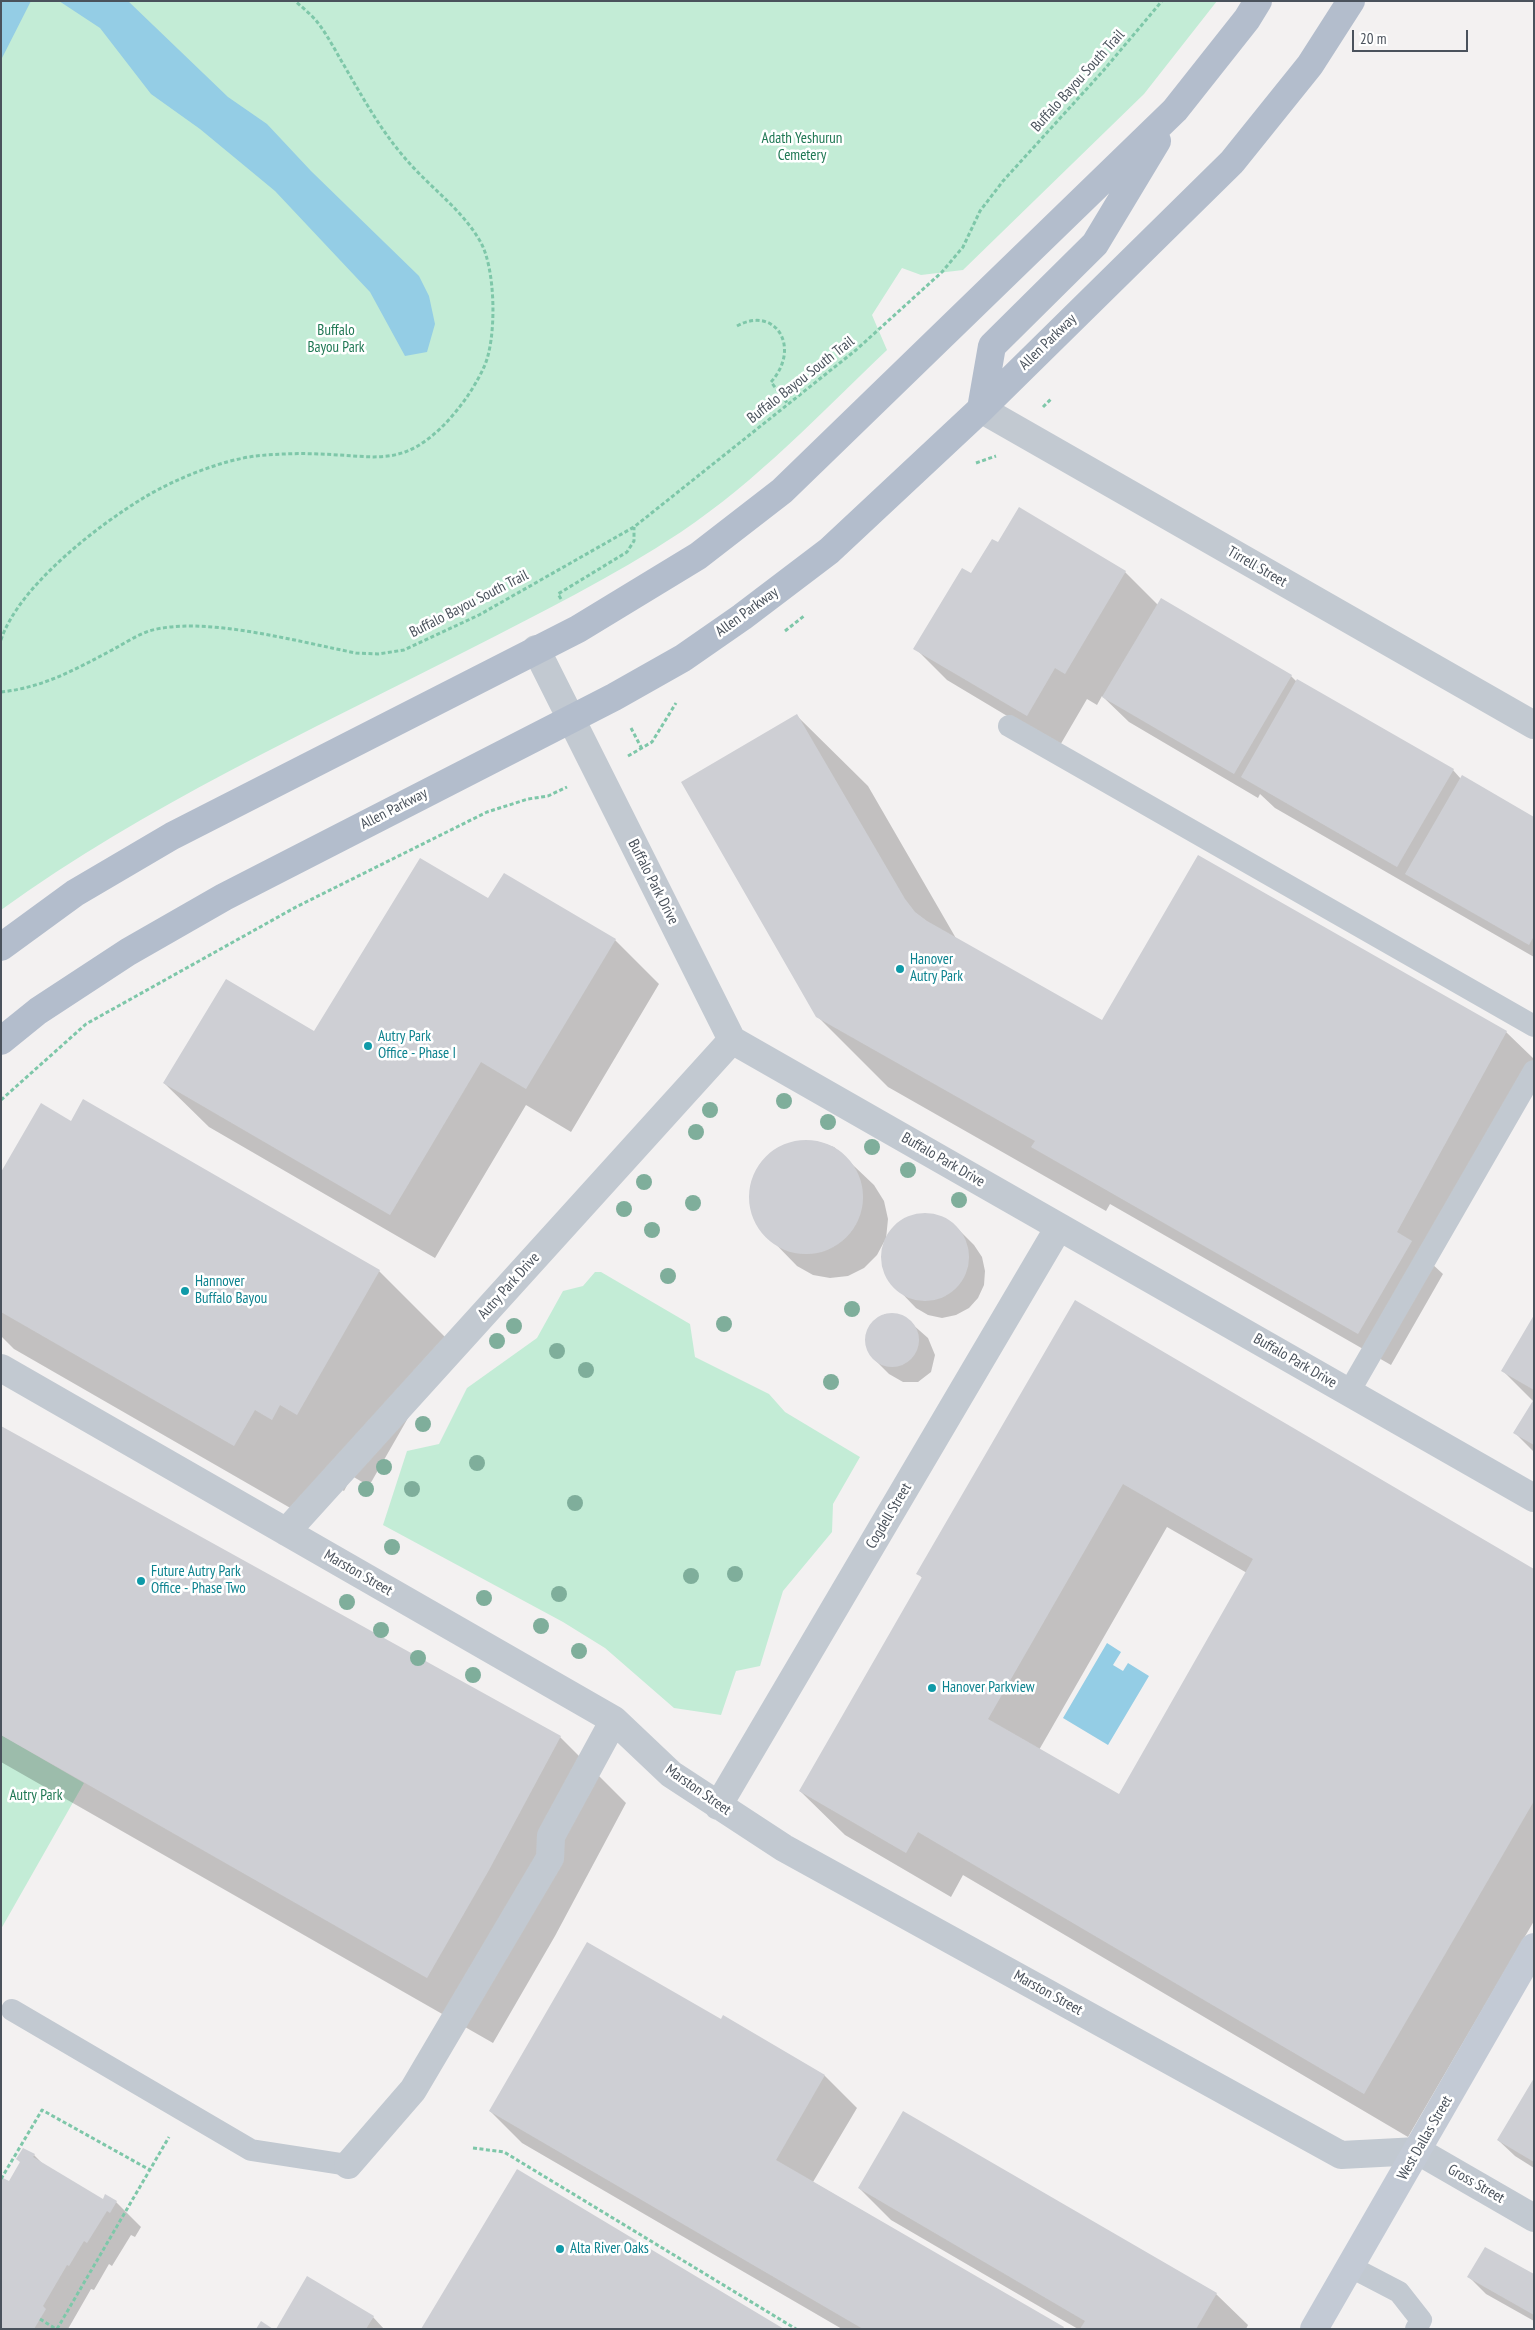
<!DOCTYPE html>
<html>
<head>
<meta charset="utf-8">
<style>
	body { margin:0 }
	#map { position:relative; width:1535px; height:2330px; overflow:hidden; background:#f3f1f1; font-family:"PT Sans Narrow",sans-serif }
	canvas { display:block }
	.frame { position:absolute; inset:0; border:2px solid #4a525c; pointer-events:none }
	.scale { position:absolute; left:1352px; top:30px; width:116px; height:22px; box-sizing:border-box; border:2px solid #4a525c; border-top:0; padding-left:6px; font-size:15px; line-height:18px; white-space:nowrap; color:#4a525c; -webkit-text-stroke:4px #fff; paint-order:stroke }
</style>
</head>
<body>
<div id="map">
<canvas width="1535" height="2330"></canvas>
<div class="frame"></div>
<div class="scale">20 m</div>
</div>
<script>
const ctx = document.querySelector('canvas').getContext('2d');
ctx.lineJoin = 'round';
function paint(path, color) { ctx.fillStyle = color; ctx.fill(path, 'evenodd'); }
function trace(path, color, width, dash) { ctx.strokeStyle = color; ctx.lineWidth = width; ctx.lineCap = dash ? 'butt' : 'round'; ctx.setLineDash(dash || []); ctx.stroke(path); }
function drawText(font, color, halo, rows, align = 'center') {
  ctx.font = font + ' "PT Sans Narrow",sans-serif'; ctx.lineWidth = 5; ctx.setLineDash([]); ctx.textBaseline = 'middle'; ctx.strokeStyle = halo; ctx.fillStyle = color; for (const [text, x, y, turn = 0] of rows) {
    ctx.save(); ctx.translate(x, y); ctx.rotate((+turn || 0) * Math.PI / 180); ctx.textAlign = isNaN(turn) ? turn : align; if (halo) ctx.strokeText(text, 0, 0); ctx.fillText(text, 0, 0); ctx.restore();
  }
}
paint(new Path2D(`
	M1,1H1217L1144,94L963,270L921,275L902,268L872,315L887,350C821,413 757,481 681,532C613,577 540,613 468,650C310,731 146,805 1,910Z
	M595,1272H601L690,1324L695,1357L769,1394L785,1412L860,1457L833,1504L832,1532L783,1591L760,1666L736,1671L721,1715L674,1708L605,1648L563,1622L383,1525L407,1451L439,1444L467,1388L537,1338L563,1291L583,1286Z
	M1,1735L84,1783L1,1929Z`), '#c3ecd6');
paint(new Path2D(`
	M1,1H31L1,60Z
	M59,1H128L228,97L267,124L311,171L419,276L429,296L435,324L427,352L405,356L370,292L275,191L200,129L151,94L100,28Z
	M1107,1643L1121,1652L1113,1665L1123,1671L1128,1663L1149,1676L1108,1745L1063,1718Z`), '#94cde5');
paint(new Path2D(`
	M998,544L1125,572L1158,605L1291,676L1297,682L1453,770L1461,779L1534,818V957L1275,808L1260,794L1258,798L1129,722L1102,696L1097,705L1087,699L1059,747L947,680L915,648Z
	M797,716L868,786L957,940L1101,1021L1506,1032L1534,1059V1072L1430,1262L1443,1274L1391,1365L1110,1204L1106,1211L888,1087L817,1016Z
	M489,900L615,940L659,984L571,1132L526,1105L435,1258L209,1127L164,1083L315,1033Z
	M84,1101L379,1271L451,1343L369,1486L352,1476L344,1491L327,1481L306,1517L14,1349L1,1336V1175L71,1123Z
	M797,1141H816L834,1147L874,1185L884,1201L888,1219L886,1239L894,1227L905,1219L918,1214H933L946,1219L957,1228L974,1245L982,1257L985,1271L984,1285L978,1298L969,1308L956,1315L942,1318L928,1315L916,1308L889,1280L883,1267L884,1242L877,1255L864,1268L848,1276L830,1278L813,1275L797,1266L760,1228L752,1211L750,1193L754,1176L765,1160L779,1148Z
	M1075,1302L1534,1570V1921L1408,2137L963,1875L951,1897L845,1835L800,1791L923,1579L918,1573ZM1167,1527L1247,1573L1119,1796L1039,1750Z
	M885,1314L903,1316L928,1338L935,1355L931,1372L918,1382H903L889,1374L872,1357L866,1342L871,1325Z
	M1534,1318V1452L1515,1433L1534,1402L1503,1371Z
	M1,1428L560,1737L626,1803L555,1936L493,2043L1,1762Z
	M723,2017L825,2076L857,2108L813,2182L1065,2329H842L522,2143L490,2111L721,2021Z
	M1534,2081V2168L1515,2156L1498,2140Z
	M34,2155L45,2166L103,2200L116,2202L141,2227L135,2237L131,2235L112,2266L109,2264L94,2290L91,2289L68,2329H1L9,2183Z
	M859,2188L1216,2294L1248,2325L1246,2329H1078L891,2220Z
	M1534,2276V2321L1486,2294L1469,2277Z
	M373,2317L384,2329L365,2328Z`), '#0003');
paint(new Path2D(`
	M1019,507L1126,571L1065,674L1055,668L1027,716L913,649L962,568L971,573L992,539L998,542Z
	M1161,598L1292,675L1234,774L1102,697Z
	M1297,679L1454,769L1397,867L1241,777Z
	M797,714L905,899L915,912L927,921L1102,1020L1198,855L1507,1031L1397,1232L1412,1241L1358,1334L1031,1147L1035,1141L816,1017L681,782Z
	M1462,775L1534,817V936L1529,945L1405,874Z
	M420,858L488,898L504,873L616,939L526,1089L481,1062L390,1215L163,1083L226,979L314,1031Z
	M83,1099L380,1270L297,1415L280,1405L272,1420L255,1410L234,1446L1,1312V1172L41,1103L71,1121Z
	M749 1197a57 57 0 1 1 114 0a57 57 0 1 1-114 0Z
	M881 1257a44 44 0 1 1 88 0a44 44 0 1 1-88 0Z
	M1075,1300L1534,1569V1801L1364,2094L918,1832L906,1853L799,1791L922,1577L916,1574ZM1123,1484L1253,1559L1119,1794L988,1719Z
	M865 1340a27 27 0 1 1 54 0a27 27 0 1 1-54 0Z
	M1534,1315V1390L1501,1371Z
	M1534,1399V1445L1513,1433Z
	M1,1426L561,1736L489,1870L427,1978L1,1735Z
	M587,1942L721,2019L723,2015L825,2075L776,2160L1064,2327L1063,2329H863L489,2111Z
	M1534,2078V2162L1497,2140Z
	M903,2111L1217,2293L1196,2329H1080L1085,2321L858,2188Z
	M23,2148L35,2154L33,2157L103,2199L105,2194L117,2201L110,2213L107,2211L87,2243L84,2241L69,2266L67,2265L43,2306L46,2309L34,2329H1V2181L3,2178L9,2181L20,2162L16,2159Z
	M517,2169L784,2329H421Z
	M1485,2247L1534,2274V2315L1467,2277Z
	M307,2276L374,2316L366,2329H276Z
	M261,2321L273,2329H256Z`), '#cecfd4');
trace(new Path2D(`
	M737,326C775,305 802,347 771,382L788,404
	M1043,407L1051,399
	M976,463L996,456
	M561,599L558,594L627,552L634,541V527
	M785,631L804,616
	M1,640C18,587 98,525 145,497C175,479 222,460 256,456C284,453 311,453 339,455C361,456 383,460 405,452C438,440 470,398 484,367C497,339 496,268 480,241C461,208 428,186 404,157C380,129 363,98 345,67C336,52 328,36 318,23C312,15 303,8 295,1
	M1,692C45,687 76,669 114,649C125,643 137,635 149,631C203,615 299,642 356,653L378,654L404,650L479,615L634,527L856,350L942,272L963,247L980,211L1003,181L1103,71L1162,1
	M631,728L642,749
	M628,756L652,742L676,703
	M1,1100L86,1024L296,907L487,812L528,799L548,796L567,787
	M473,2148L504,2152L796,2329
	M1,2179L42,2110L150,2170
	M40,2319L56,2329
	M57,2329L169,2137`), '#7ec7a9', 3, [4, 2.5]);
trace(new Path2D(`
	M1009,726L1534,1026
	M1349,1392L1534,1071
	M12,2010L251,2150L348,2165
	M1351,2267L1399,2292L1421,2320L1416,2329`), '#c2c9d1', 22);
trace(new Path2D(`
	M981,409L1534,725
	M536,649L732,1040L1534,1498
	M1,1368L614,1720L671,1774L784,1848L1341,2155L1418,2151L1534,2218
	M286,1532L732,1040
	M718,1806L1059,1227
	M348,2165L413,2090L550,1858L551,1836L614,1720`), '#c2c9d1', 28);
trace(new Path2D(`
	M1314,2329L1534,1947`), '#c3cad5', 28);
trace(new Path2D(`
	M981,409L992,346L1095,244L1157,141
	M1,947L75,893L172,836L578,629L698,556L782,491L1175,110L1247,19L1258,1
	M1,1041L38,1011L128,952L224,897L614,697L683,658L742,617L829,551L981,409L1232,162L1310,65L1351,1`), '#b3bdcc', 28);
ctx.fillStyle = '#7fae9b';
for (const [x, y] of [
	[784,1101],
	[710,1110],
	[828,1122],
	[696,1132],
	[872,1147],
	[908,1170],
	[644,1182],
	[959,1200],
	[693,1203],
	[624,1209],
	[652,1230],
	[668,1276],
	[852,1309],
	[724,1324],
	[514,1326],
	[497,1341],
	[557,1351],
	[586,1370],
	[831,1382],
	[423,1424],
	[477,1463],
	[384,1467],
	[366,1489],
	[412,1489],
	[575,1503],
	[392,1547],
	[735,1574],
	[691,1576],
	[559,1594],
	[484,1598],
	[347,1602],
	[541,1626],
	[381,1630],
	[579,1651],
	[418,1658],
	[473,1675]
]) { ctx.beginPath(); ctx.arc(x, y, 8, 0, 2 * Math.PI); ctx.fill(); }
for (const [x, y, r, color] of [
	[900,969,5,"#0f9aa8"],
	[368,1046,5,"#0f9aa8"],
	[185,1291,5,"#0f9aa8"],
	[141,1581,5,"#0f9aa8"],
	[932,1688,5,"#0f9aa8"],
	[560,2249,5,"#0f9aa8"]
]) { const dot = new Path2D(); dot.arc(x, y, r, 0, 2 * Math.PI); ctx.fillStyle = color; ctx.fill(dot); trace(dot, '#fff', 2); }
drawText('15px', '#4a525c', '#fff', [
	["Buffalo Bayou South Trail",1078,81,-48],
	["Allen Parkway",1048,342,-44],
	["Buffalo Bayou South Trail",801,380,-38],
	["Tirrell Street",1257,567,30],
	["Buffalo Bayou South Trail",469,604,-27],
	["Allen Parkway",747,612,-36],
	["Allen Parkway",394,809,-27],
	["Buffalo Park Drive",653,882,63],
	["Buffalo Park Drive",943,1160,30],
	["Autry Park Drive",509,1286,-48],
	["Buffalo Park Drive",1295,1361,30],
	["Cogdell Street",889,1516,-59],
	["Marston Street",358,1573,30],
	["Marston Street",698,1790,35],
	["Marston Street",1048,1993,29],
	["West Dallas Street",1425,2138,-60],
	["Gross Street",1476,2184,30]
]);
drawText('15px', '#207854', '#fff', [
	["Adath Yeshurun",802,139],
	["Cemetery",802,156],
	["Buffalo",336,331],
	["Bayou Park",336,348],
	["Autry Park",36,1796]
]);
drawText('15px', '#0d838f', '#fff', [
	["Hanover",910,960],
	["Autry Park",910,977],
	["Autry Park",378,1037],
	["Office - Phase I",378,1054],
	["Hannover",195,1282],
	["Buffalo Bayou",195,1299],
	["Future Autry Park",151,1572],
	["Office - Phase Two",151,1589],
	["Hanover Parkview",942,1688],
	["Alta River Oaks",570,2249]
], 'left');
</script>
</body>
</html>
